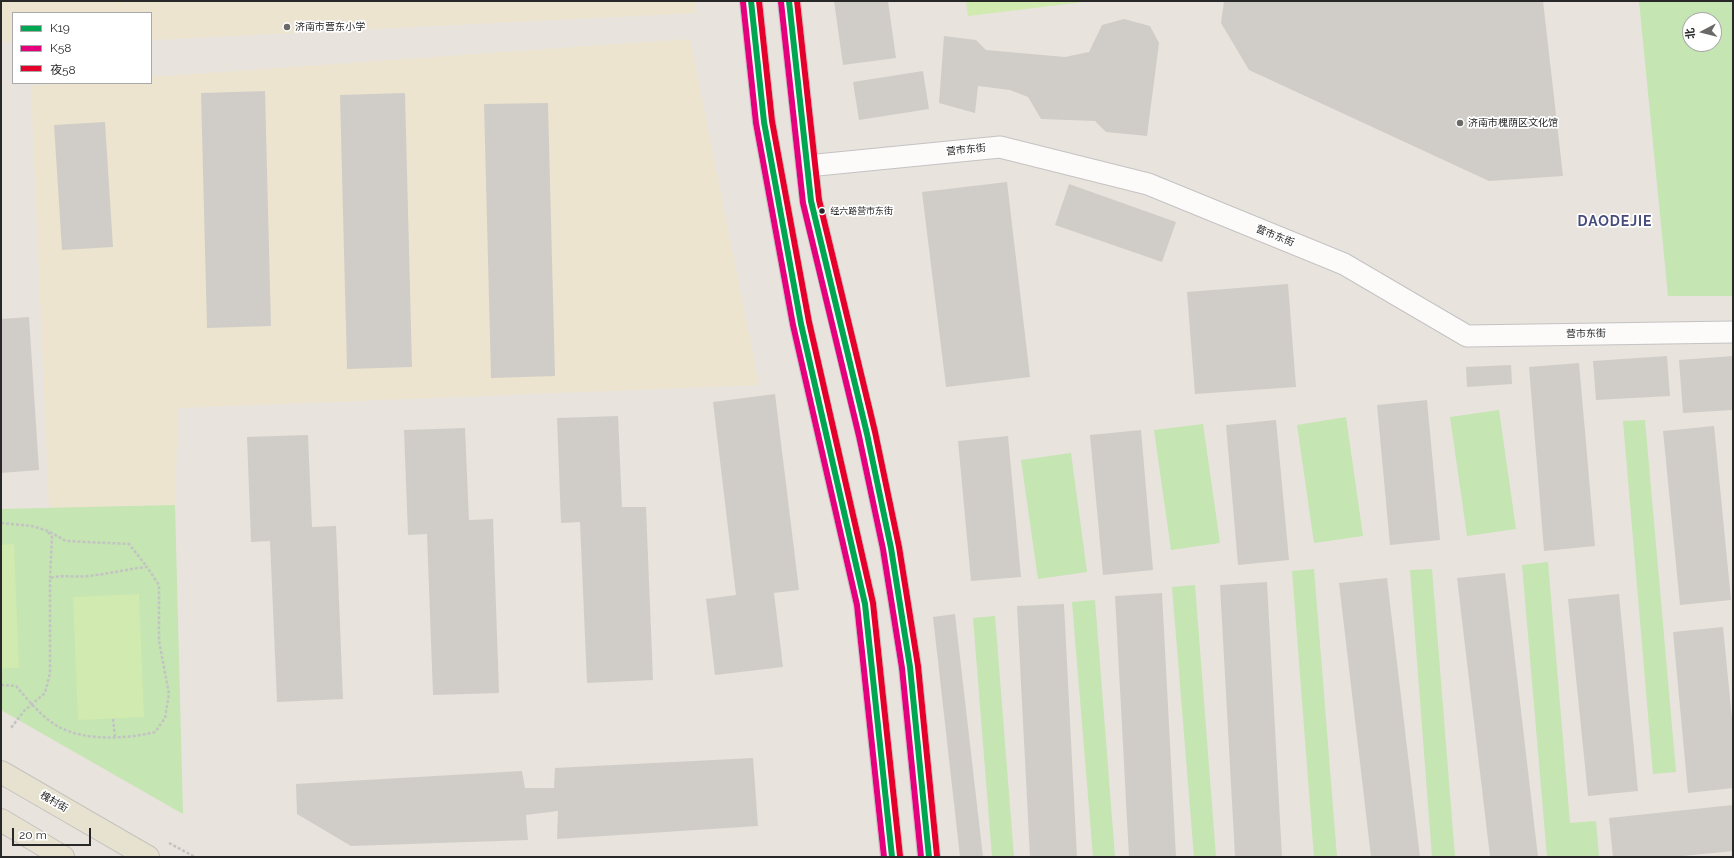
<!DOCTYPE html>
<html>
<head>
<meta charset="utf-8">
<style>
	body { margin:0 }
	#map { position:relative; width:1734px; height:858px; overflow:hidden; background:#e8e3dc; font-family:Raleway,"Noto Sans SC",sans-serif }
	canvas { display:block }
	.frame { position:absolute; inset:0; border:2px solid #282828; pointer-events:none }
	.legend { position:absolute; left:12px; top:12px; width:140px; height:72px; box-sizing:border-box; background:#fff; border:1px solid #a9a9a9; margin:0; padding:5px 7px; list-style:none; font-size:12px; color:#282828 }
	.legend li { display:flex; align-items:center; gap:8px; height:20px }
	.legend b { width:20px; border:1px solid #a9a9a9 }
	.north { position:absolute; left:1682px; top:12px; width:40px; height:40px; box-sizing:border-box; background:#fff; border:1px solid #a9a9a9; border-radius:50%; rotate:263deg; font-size:11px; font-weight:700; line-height:16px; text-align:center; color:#282828 }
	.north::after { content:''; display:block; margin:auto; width:14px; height:18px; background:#6b6967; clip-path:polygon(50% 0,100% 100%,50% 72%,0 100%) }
	.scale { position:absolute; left:12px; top:828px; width:79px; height:18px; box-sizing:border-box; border:2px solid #282828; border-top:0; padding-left:5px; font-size:12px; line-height:14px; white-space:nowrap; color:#282828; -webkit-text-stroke:3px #fff; paint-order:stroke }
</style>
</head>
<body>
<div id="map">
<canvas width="1734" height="858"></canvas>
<div class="frame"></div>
<ul class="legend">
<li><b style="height:5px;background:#00a651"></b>K19</li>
<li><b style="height:5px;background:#e5007d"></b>K58</li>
<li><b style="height:5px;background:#e4002b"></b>夜58</li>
</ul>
<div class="north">北</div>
<div class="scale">20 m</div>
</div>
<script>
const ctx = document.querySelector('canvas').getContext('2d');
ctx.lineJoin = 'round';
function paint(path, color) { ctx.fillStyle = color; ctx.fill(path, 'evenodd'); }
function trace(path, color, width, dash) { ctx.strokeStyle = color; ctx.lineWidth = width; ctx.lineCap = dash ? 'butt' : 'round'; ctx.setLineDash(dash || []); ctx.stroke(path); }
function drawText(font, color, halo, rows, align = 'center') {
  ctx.font = font + ' Raleway,"Noto Sans SC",sans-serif'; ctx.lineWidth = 3.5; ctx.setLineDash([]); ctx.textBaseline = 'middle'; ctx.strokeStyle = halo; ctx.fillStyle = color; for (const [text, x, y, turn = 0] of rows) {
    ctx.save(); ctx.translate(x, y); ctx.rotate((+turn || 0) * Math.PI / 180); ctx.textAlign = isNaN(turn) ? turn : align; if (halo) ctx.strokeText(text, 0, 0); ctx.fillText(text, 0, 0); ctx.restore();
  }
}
paint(new Path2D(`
	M1,1H126L127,13H13V42H1Z
	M127,1H695L696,13L151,40V13H128Z
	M690,39L759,385L178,408L175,505L49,508L31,86L68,83H151V77Z`), '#ece4cf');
paint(new Path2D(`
	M1639,1H1733V296H1668ZM1690,20H1714V44H1690Z
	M1499,410L1516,529L1467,536L1450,417Z
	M1346,417L1363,536L1314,543L1297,425Z
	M1645,420L1676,772L1653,774L1623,421Z
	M1203,424L1220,543L1171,550L1154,430Z
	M1071,453L1087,572L1038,579L1021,460Z
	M175,505L183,814L1,710V509Z
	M1548,562L1570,823L1596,821L1599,857H1547L1522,565Z
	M1314,569L1337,857H1314L1292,571Z
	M1432,569L1455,857H1432L1410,570Z
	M1195,585L1216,857H1194L1172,587Z
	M1095,600L1115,857H1093L1072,602Z
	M995,616L1014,857H992L973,618Z`), '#c5e5b2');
paint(new Path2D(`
	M966,1H1092L968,16Z
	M14,544L19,668H1V545Z
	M139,594L144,717L78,720L73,597Z`), '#d1eaaf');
paint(new Path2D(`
	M834,1H888L896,58L843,65Z
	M1224,1H1543L1563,176L1489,181L1249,70L1221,23Z
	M1124,19L1150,26L1159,43L1147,136L1106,132L1095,121L1041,119L1028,97L1010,90L978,86L975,113L939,103L944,36L976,40L986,50L1065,57L1089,52L1102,25Z
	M923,71L929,109L859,120L853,82Z
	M265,91L271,326L207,328L201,93Z
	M405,93L412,367L347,369L340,95Z
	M548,103L555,376L491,378L484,104Z
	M105,122L113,247L62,250L54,125Z
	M1007,182L1030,377L946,387L922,192Z
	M1069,184L1176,222L1162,262L1055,225Z
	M1288,284L1296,387L1195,394L1187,292Z
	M29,317L39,470L1,473V319Z
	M1667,356L1670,396L1596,400L1593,361Z
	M1733,356V410L1683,413L1679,360Z
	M1579,363L1595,546L1544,551L1529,367Z
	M1511,365L1512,384L1467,387L1466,367Z
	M775,394L799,590L774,593L783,667L715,675L706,599L736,595L713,402Z
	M1427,400L1440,540L1390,545L1377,405Z
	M618,416L622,507H646L653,680L587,683L580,522L561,523L557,418Z
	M1276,420L1289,560L1238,565L1226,425Z
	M1714,426L1731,600L1680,605L1663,431Z
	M465,428L469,520L493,519L499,693L433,695L427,534L408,535L404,430Z
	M1141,430L1153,570L1103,575L1090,435Z
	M308,435L312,527L336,526L343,699L277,702L270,541L251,542L247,437Z
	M1008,436L1021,577L971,581L958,441Z
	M1505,573L1538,857H1490L1457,578Z
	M1387,578L1420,857H1371L1339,583Z
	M1267,582L1282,857H1235L1220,585Z
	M1162,593L1176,857H1129L1115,596Z
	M1619,594L1638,791L1588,796L1568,599Z
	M1064,604L1077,857H1030L1017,606Z
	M955,614L983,857H960L933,617Z
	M1723,627L1733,729V788L1688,793L1673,632Z
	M753,758L758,826L557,839L558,811L526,815L528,840L351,846L297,814L296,784L522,771L525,788H554L555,768Z
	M1733,805V851L1673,857H1613L1609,818Z`), '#d0cdc8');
const street = new Path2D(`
	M807,166L1000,147L1148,184L1344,264L1467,336L1733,332`);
const secondary = new Path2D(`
	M751,1L764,122L801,324L865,604L892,857
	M789,1L811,201L867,434L891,548L910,667L929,857`);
const primary = new Path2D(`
	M1,772L148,857
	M1,820L63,857`);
trace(street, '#c4c2c3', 23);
trace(secondary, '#c4c2c3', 24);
trace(primary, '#c4c2bf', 24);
trace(new Path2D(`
	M1,523L32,526L48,531L66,541L129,544L147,567
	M48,532L52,537L50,578
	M1,685L16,686C28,700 43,719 61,728C87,741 127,739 155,732L165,718L169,694L159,641V585L147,567C127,569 108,574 88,576C74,578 65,574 50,578V673L45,693L24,711L11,728
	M113,719L115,737
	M169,843L195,857`), '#c4c3c3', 2.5, [3, 2]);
trace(street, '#fcfbfa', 21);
trace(secondary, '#fcfbfa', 22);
trace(primary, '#e7e2d0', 22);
trace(new Path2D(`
	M751,1L764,122L801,324L865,604L892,857
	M789,1L811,201L867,434L891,548L910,667L929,857`), '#00a651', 6);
trace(new Path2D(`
	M743,2L756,123L793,325L857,605L884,857
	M781,2L803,203L859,436L883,549L902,668L921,857`), '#e5007d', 6);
trace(new Path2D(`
	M759,1L772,121L809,322L873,603L900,856
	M797,1L819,200L875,432L899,547L918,666L937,856`), '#e4002b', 6);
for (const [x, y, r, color] of [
	[287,27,4,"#6b6967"],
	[1460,123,4,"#6b6967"],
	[822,211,3.5,"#282828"]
]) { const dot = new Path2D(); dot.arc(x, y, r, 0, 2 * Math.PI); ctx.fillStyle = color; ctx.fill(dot); trace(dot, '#fff', 1.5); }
drawText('9px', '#282828', '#fff', [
	["经六路营市东街",830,211]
], 'left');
drawText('10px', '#282828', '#fff', [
	["济南市营东小学",295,27],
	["济南市槐荫区文化馆",1468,123]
], 'left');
drawText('10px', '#282828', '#fff', [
	["营市东街",966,150,-6],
	["营市东街",1275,236,22],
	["营市东街",1586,334,-1],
	["槐村街",54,802,30]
]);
ctx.letterSpacing = '1px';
drawText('bold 14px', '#454c7b', '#fff', [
	["DAODEJIE",1615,222]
]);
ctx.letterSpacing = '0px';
</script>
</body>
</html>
